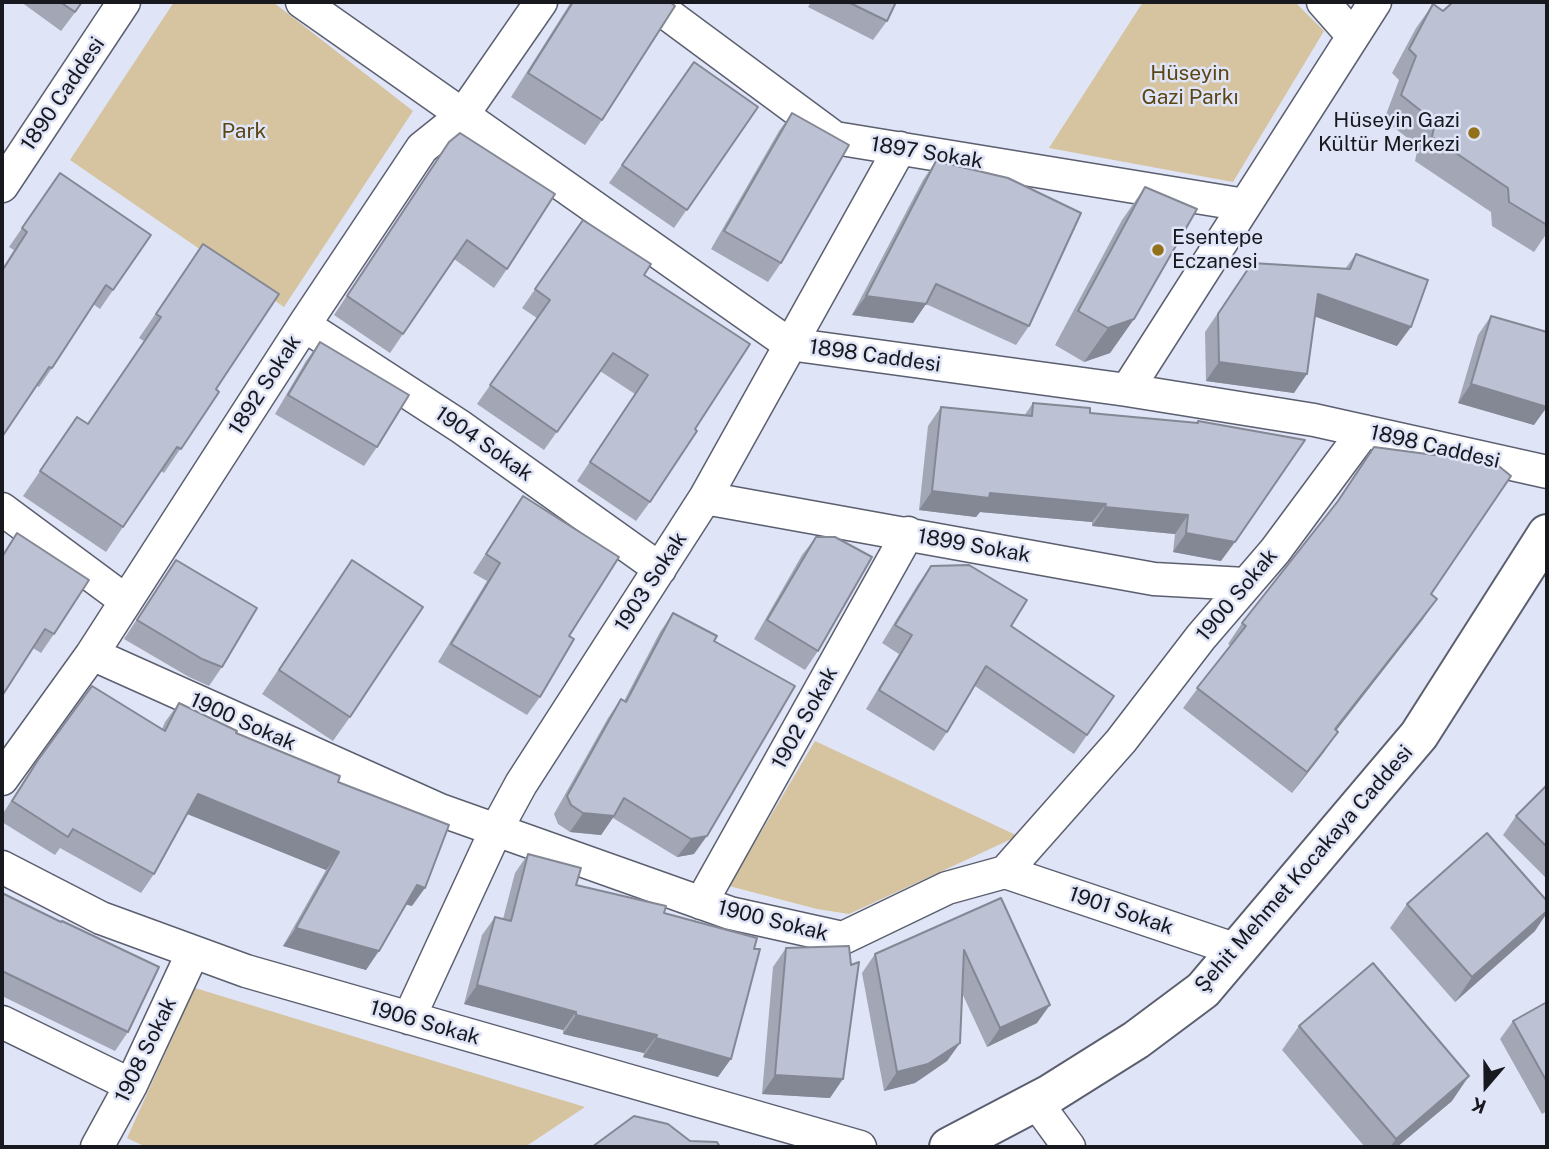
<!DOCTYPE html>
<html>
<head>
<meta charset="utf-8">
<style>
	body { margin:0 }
	#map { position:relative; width:1549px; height:1149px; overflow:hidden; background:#dfe4f7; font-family:"Public Sans",sans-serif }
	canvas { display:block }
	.frame { position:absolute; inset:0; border:4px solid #17191f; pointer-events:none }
	.north { position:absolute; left:1451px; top:1051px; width:70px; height:70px; -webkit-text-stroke:5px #dfe4f7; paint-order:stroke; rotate:200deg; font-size:19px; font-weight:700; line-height:28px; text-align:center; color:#17191f }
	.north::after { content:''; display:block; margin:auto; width:24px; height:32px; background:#17191f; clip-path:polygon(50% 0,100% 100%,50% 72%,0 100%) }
</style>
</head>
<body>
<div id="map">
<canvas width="1549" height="1149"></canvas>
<div class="frame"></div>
<div class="north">K</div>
</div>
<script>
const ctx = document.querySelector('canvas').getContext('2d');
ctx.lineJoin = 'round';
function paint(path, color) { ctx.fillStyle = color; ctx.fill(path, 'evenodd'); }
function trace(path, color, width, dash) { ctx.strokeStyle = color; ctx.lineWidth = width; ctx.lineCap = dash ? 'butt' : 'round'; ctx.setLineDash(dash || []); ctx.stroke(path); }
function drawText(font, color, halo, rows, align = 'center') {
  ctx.font = font + ' "Public Sans",sans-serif'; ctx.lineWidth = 5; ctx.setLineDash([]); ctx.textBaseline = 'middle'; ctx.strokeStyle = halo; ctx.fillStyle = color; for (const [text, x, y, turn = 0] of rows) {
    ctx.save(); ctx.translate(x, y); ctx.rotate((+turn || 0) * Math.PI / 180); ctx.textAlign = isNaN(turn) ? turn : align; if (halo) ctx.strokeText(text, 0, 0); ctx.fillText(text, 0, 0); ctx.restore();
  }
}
paint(new Path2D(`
	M174,2H273L413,111L284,307L70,160Z
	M1143,2H1295L1324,31L1233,182L1049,148Z
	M815,741L1018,836L849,914L817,909L729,886Z
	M195,988L585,1107L525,1147H146L127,1138Z`), '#d5c49f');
const minor = new Path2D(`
	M302,2L789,344L1127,390L1314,420L1547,472
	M651,2L835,138L1245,205
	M1323,2L1353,36
	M2,186L124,2
	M304,325L461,427L660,569
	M1127,390L1375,2
	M705,498L1154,579L1245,584
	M2,509L126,601
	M92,654L440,810L730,913L843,938L947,888L1005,872L1121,741L1201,637L1275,551L1364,431
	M2,779L92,654L304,325L422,148L462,116L541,2
	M2,867L101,918L246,971L860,1147
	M1005,872L1237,950
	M701,903L908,533
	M409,1018L496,830L521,784L705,498L900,148
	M2,1022L131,1085
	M1036,1102L1069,1147
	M97,1147L131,1085L193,952`);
const tertiary = new Path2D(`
	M949,1147L1050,1094L1136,1040L1203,990L1419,735L1547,534`);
trace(minor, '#5b5f6f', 35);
trace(tertiary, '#5b5f6f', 42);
trace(minor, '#fff', 32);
trace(tertiary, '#fff', 38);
paint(new Path2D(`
	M21,2H83L61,31Z
	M571,2H670L602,120L585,145L511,97Z
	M811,2H896L887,21L873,40L808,7Z
	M1547,3V233L1534,252L1492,226L1491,212L1415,161L1418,146L1384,120L1399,80L1392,73L1416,28L1433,4L1443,11Z
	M694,62L758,107L674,228L609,183Z
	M792,113L781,263L768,282L711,249L779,131Z
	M449,142L507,269L494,288L454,259L390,353L334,315Z
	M936,161L1029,326L1016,345L926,304L913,323L852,315L923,180Z
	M60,173L151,235L100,309L93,304L52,368L39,387L37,386L2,437V269L14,250L9,247Z
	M1145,187L1134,319L1110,353L1084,362L1055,345L1122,220Z
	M583,220L644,275L695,429L650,502L636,521L577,481L635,394L600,371L544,450L477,404L537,318L522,308Z
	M203,244L216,389L219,392L164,473L161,471L106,552L23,496L77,417L88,424L144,341L139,338Z
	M1356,254L1397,346L1315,316L1294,393L1206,381L1205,332L1252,263L1345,269Z
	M1491,316L1534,425L1458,403L1478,335Z
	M320,342L377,447L364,466L275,414L306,361Z
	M1033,403L1090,413L1197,423L1198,421L1221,561L1173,552L1175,534L1092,526V522L980,512L976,517L919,510L928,426L941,407L1024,416Z
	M523,496L569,636L540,697L527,715L438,662L487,581L473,573Z
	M17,533L54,634L41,653L33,648L2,696V555Z
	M816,537L818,651L805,670L754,639L802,555Z
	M176,560L222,667L209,686L189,677L124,639Z
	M352,560L350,717L333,741L262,694Z
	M931,566L1011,626L1114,696L1074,754L975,686L947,732L934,751L866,709L899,654L882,643L918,584Z
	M1431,594L1423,619L1336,730L1324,752L1292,793L1183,708L1230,645L1228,644L1242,623Z
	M673,613L714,641L694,854L677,857L613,818L601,835L570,832L558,824L554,814L608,718L621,699L624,701L660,632Z
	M92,686L162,729L165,722L179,703L236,733L338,782L412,906L406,904L366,970L283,946L326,870L187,814L154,874L141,893L60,848L55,855L2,822V815L25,779Z
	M1547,785V879L1503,835L1516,816Z
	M528,854L576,885L664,913L718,1077L643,1057L644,1053L563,1034V1030L464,1004L482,935L495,917L503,919L515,873Z
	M2,893L60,922L128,1032L115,1051L2,996Z
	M1001,898L1037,1023L987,1047L962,993L960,1043L947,1061L915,1083L884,1091L862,973L875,954Z
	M1407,904L1535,931L1455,1002L1390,928Z
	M786,948L830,1098L762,1094L773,967Z
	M1547,1002V1111L1542,1114L1500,1039L1513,1021Z
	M1299,1026L1452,1101L1397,1147H1365L1282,1050Z`), '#a2a6b5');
paint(new Path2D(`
	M1318,294L1411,327L1397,346L1305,313Z
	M866,296L926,304L913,323L852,315Z
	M1134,319L1110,353L1084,362L1108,328Z
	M1219,362L1307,374L1294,393L1206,381Z
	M1471,384L1547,407L1534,425L1458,403Z
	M932,491L990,493L1106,504L1092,522L980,512L976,517L919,510Z
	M1105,507L1188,515L1175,534L1092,526Z
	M1186,533L1235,542L1221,561L1173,552Z
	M1437,599L1423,619L1321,750L1335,729Z
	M1338,732L1324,752L1292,793L1307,772Z
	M198,794L339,852L326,870L185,813Z
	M583,813L614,816L601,835L570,832Z
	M707,836L694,854L677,857L691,839Z
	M417,885L425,888L412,906L404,904Z
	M1547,911V913L1535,931L1455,1002L1472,977Z
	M296,928L379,951L366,970L283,946Z
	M477,985L576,1012L563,1030L464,1004Z
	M1050,1005L1037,1023L987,1047L1000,1028Z
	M576,1015L657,1035L644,1053L563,1034Z
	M656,1038L731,1059L718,1077L643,1057Z
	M960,1043L947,1061L915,1083L884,1091L897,1072Z
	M775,1075L843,1079L830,1098L762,1094Z
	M1469,1076L1452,1101L1397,1147H1390L1396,1139Z`), '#848794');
const building = new Path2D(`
	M60,2H82L75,12Z
	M573,2H670L675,6L602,120L528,73Z
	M848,2H896L887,21Z
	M1453,2H1546L1547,3V225L1509,202L1508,188L1432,137L1435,122L1401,95L1416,56L1409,49L1433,4L1443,11Z
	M694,62L758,107L687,210L622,165Z
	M792,113L849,145L781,263L724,231Z
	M460,133L555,194L507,269L467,240L403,334L347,296L449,142Z
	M936,161L1008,178L1081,213L1029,326L936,284L926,304L866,296Z
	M60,173L151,235L113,290L106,285L52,368L49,367L2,437V271L27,232L22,228Z
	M1145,187L1197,209L1134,319L1108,328L1078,311Z
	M583,220L651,264L644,275L750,344L695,429L697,431L650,502L590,462L648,375L613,353L557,432L490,385L550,300L535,289Z
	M203,244L279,294L216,389L219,392L181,449L177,447L123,527L40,471L77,417L88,424L161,317L156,314Z
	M1356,254L1428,280L1411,327L1318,294L1307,374L1219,362L1218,314L1252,263L1350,269Z
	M1491,316L1547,332V407L1471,384Z
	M320,342L409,395L377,447L288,395Z
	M1033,403L1090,408V413L1198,423V421L1305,440L1235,542L1186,533L1188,515L1105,507L1106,504L990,493L989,498L932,491L941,407L1032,416Z
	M1374,447L1495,463L1511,476L1431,594L1437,599L1335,729L1338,732L1307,772L1197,688L1246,626L1242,623L1338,501Z
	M523,496L619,557L569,636L574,639L540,697L451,644L500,563L486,554Z
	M17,533L89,580L54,634L45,629L2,696V557Z
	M816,537H835L872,557L818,651L767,620Z
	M176,560L257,608L222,667L202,659L137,620Z
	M352,560L423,607L350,717L279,670Z
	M969,565L1027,600L1011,626L1114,696L1087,735L986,666L947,732L879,690L912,635L895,625L931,566Z
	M673,613L717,636L714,641L795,686L707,836L691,839L624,798L614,816L583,813L571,805L567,796L621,699L626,702Z
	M92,686L165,731L179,703L237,731L236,733L340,776L338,782L449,825L425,888L417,885L379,951L296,928L339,852L198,794L154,874L73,829L68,837L12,801L38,760Z
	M1547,785V847L1516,816Z
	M1487,833L1547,901V911L1472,977L1407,904Z
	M528,854L581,868L576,885L666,906L664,913L757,938L754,949H760L731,1059L656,1038L657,1035L576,1015V1012L477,985L495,917L511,921Z
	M2,893L61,922L62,921L159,967L128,1032L2,971Z
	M1001,898L1050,1005L1000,1028L964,950L960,1043L928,1064L897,1072L875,954Z
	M849,946L851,965L859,962L843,1079L775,1075L786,948Z
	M1373,963L1469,1076L1396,1139L1299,1026Z
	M1547,1002V1082L1513,1021Z
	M634,1116L668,1124L690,1141L717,1142L720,1147H592Z`);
paint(building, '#bcc1d3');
trace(building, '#848794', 2);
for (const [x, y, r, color] of [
	[1474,133,7,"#937118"],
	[1158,250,7,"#937118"]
]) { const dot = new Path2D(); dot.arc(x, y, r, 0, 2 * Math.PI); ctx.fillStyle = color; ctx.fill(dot); trace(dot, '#dfe4f7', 2.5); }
drawText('21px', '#5b4613', '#dfe4f7', [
	["Hüseyin",1190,74],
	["Gazi Parkı",1190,98],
	["Park",244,132]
]);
drawText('21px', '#17191f', '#dfe4f7', [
	["1890 Caddesi",63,94,-56],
	["1897 Sokak",927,153,9],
	["1898 Caddesi",875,356,8],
	["1892 Sokak",265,385,-57],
	["1904 Sokak",484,444,35],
	["1898 Caddesi",1435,447,13],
	["1899 Sokak",974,546,10],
	["1903 Sokak",651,582,-57],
	["1900 Sokak",1237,595,-50],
	["1902 Sokak",805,718,-61],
	["1900 Sokak",243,722,24],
	["Şehit Mehmet Kocakaya Caddesi",1304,869,-49],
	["1901 Sokak",1121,911,19],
	["1900 Sokak",773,921,14],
	["1906 Sokak",425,1023,16],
	["1908 Sokak",146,1050,-64]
]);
drawText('21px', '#17191f', '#dfe4f7', [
	["Hüseyin Gazi",1460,121],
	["Kültür Merkezi",1460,145],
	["Esentepe",1172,238,"left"],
	["Eczanesi",1172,262,"left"]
], 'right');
</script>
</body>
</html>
